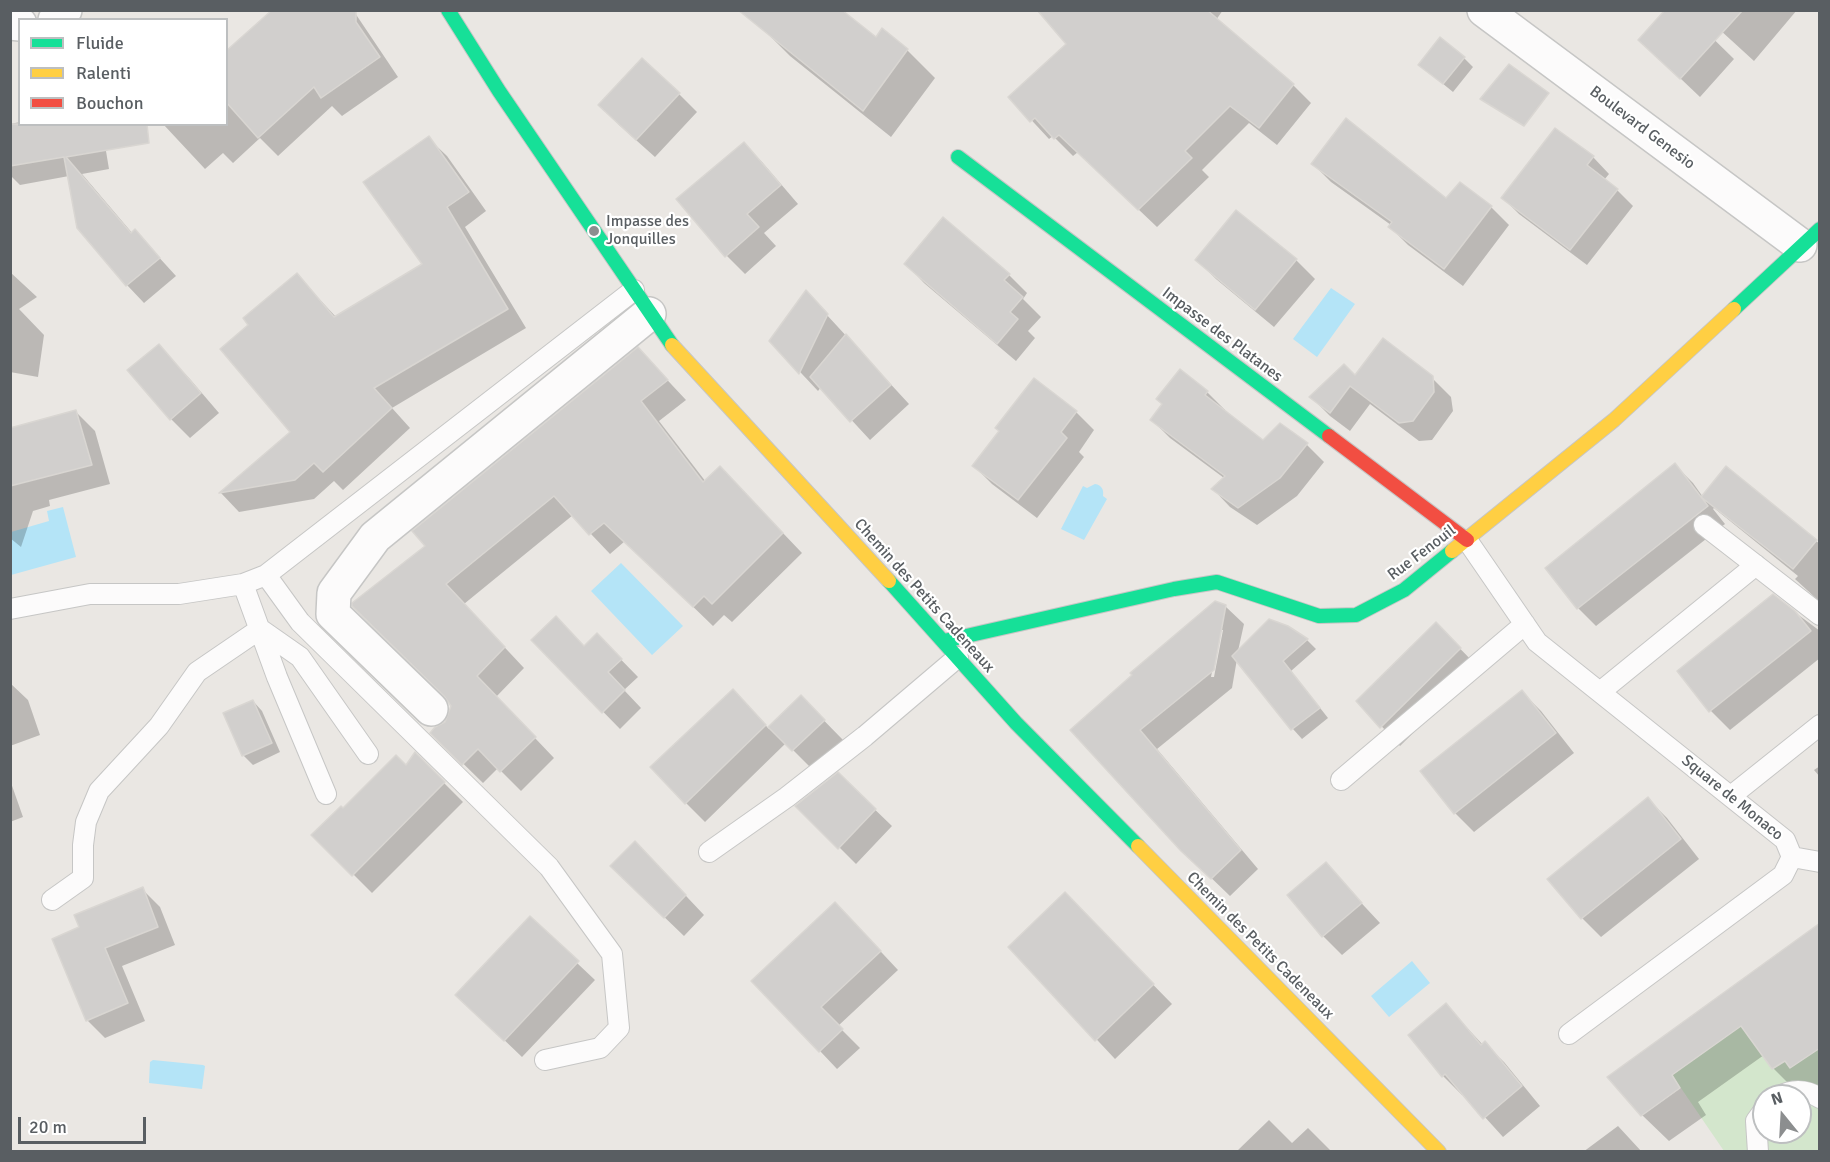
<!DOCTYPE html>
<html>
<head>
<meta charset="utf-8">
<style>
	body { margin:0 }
	#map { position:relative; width:1830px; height:1162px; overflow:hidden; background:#eae7e3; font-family:Signika,sans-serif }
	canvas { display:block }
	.frame { position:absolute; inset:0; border:12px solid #595e62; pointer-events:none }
	.legend { position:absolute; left:18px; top:18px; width:210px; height:108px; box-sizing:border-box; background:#fff; border:2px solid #bdbfc0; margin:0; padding:8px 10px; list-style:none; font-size:18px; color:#595e62 }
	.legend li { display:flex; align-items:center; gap:12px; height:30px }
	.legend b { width:30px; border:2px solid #bdbfc0 }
	.north { position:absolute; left:1752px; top:1084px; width:60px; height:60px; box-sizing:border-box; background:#fff; border:2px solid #bdbfc0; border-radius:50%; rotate:342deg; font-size:16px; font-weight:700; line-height:24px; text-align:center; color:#595e62 }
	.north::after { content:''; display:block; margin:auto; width:21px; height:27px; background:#8c8e8f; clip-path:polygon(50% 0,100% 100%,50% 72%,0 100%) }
	.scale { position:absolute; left:18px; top:1117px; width:128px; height:27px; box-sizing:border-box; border:3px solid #595e62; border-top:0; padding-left:8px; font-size:18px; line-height:21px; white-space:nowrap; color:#595e62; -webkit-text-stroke:4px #fff; paint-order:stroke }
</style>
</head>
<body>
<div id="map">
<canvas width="1830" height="1162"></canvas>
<div class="frame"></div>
<ul class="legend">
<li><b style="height:8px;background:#16e098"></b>Fluide</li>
<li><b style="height:8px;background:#ffcf43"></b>Ralenti</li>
<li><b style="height:8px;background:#f24e42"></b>Bouchon</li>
</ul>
<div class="north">N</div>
<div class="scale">20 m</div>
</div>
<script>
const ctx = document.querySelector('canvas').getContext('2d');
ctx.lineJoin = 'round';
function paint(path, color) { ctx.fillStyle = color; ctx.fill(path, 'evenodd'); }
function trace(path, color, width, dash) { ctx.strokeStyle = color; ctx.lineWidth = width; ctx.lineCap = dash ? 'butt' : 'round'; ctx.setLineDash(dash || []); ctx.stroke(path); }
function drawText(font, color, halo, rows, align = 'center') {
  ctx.font = font + ' Signika,sans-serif'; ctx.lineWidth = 4.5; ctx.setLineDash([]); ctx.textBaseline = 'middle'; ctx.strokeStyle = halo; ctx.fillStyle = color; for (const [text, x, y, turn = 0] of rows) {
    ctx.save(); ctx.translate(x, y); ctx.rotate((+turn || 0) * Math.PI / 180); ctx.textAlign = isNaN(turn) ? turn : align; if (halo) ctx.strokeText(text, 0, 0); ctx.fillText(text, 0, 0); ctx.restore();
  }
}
paint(new Path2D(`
	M1819,969V1151H1724L1672,1075ZM1764,1096H1800V1132H1764Z`), '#d3e6cc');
paint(new Path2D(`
	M1331,288L1355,304L1317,357L1293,339Z
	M1095,484C1102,485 1104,490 1103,496L1107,499L1084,540L1061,529L1083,486L1087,488Z
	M63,507L76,557L11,575V532L49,521L47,511Z
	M621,563L683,626L652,655L591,591Z
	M1412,961L1430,983L1389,1017L1371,996Z
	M153,1060L203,1065L205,1066L202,1089L149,1083L150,1062Z`), '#b4e4f7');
paint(new Path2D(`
	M353,10L398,77L342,116L332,106L278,156L260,138L233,163L223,153L205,169L163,124H226V53Z
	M1067,10H1223L1216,20L1293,85L1311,103L1277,145L1249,123L1202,170L1209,177L1157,227L1078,152L1073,156L1053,136L1049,139L1010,97L1068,44Z
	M1667,10H1684L1734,59L1700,97L1640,40Z
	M1716,10H1797L1754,61L1708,19Z
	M762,28L876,39L882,31L907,50L935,78L891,137L790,56Z
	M1464,58L1473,67L1453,92L1420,65Z
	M679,94L697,112L655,157L618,124Z
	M20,122V124L102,127L109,169L82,174L133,234L135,231L176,276L144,303L127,285L79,227L69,176L20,185L10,175V124Z
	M428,138L447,156L486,211L465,227L526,328L392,408L410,428L343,490L334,481L314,499L239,512L221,493L292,432L250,325L297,275L336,317L424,264Z
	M744,144L762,162L798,204L764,233L776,246L745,274L727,256L679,199Z
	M1593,157L1609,174L1604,180L1617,190L1633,206L1587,265L1519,214L1503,198Z
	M1313,164L1446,200L1491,207L1509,225L1463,286L1408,245L1390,227L1391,225L1331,182Z
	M1197,260H1296L1315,279L1274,327L1216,279Z
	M906,264L1009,275L1027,293L1023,299L1041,317L1028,331L1035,338L1016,361L924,283Z
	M10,272L37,297L19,309L44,335L38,377L10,372Z
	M814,301L909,404L870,440L821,387L818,391L771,341Z
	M170,359L189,378L219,413L190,438L171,419L130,371Z
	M657,369L686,400L659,421L706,482L740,488L802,553L732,622L724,615L713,626L625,541L610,554L573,515L464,604L524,668L496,697L554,758L521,791L498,768L483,783L432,733L446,723L453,706L447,697L374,626Z
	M1356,377L1432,378L1451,397L1453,411L1432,440L1419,441L1370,404L1350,431L1330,416L1311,397Z
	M1207,392L1225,410L1224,411L1263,442L1307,445L1324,462L1297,496L1257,525L1230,507L1213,489L1224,478L1170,438L1152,420L1164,404Z
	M76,412L95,431L110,484L49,500L50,506L33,511L21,547L10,538V429Z
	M1076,412L1094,430L1079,452L1084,457L1037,518L992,484L974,466Z
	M1675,465L1693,483L1703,497L1726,468L1816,541L1820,544V602L1795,579L1798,576L1714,508L1713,509L1725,524L1596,626L1578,608L1547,569Z
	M1773,596L1820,631V658L1730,730L1711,711L1679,671Z
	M1225,606L1244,624L1238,651L1288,627L1307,640L1316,649L1291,671L1328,718L1302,739L1293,729L1237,659L1232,688L1157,749L1258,869L1230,896L1202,869L1072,730ZM1220,630H1223L1214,677H1211Z
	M1436,624L1479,668L1400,746L1358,701Z
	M597,635L638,677L624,690L641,708L620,729L533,640L585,647Z
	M10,683L28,700L40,735L10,746Z
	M1522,692L1541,711L1574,753L1474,832L1455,813L1422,771Z
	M801,697L843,740L812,769L786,743L705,822L686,803L751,710L769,729Z
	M253,701L262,711L280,752L253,765L243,755Z
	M416,755L463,802L372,893L314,835L343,810L406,767Z
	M1820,766V777L1814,770Z
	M838,774L892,826L856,864L798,806Z
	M10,780L23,817L10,822Z
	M1648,799L1667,818L1699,859L1601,937L1582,918Z
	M654,862L704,915L684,936L631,885Z
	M1325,864L1380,923L1342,955L1323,936Z
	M142,889L160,907L175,945L122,966L145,1021L105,1038L88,1021L54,940L81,928Z
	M1084,914L1172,1004L1115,1059L1010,947Z
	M853,922L898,970L838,1026L860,1048L837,1069L754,981Z
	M1820,925V1093L1800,1095L1773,1068L1764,1055L1698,1102L1706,1115L1669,1141L1642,1115L1609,1077Z
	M577,963L595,980L522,1057L475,1012Z
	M1446,1005L1483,1045L1485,1044L1504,1062L1540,1106L1503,1137L1464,1094L1462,1095L1443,1076Z
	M1269,1120L1292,1143L1308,1128L1332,1152H1236Z
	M1618,1126L1642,1152H1583Z`), '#0003');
const building = new Path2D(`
	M272,10H356V22L380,57L321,98L314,87L258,138L226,102V51Z
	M738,10H842L876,37L882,28L908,49L863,111Z
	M1037,10H1207L1294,84L1259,128L1230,106L1185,151L1192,158L1138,210L1059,135L1054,139L1035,118L1030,122L1008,97L1066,44Z
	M1664,11H1742L1680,79L1638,40Z
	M1440,37L1465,57L1443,84L1418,65Z
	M642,58L680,93L636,140L598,105Z
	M1509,64L1549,93L1524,126L1480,99Z
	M1346,118L1446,198L1460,182L1492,206L1444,269L1388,227L1392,222L1311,164Z
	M10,124H147L149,143L66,157L131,233L135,229L160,258L126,286L77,228L64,157L10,166Z
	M1555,128L1594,156L1587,165L1618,189L1570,250L1501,198Z
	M429,136L469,192L447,207L508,309L374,388L392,408L323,472L314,463L295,480L219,493L290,432L220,349L248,325L243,318L297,273L334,317L422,264L363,182Z
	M744,142L781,185L747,214L759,227L725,257L676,199Z
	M1236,210L1297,259L1255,310L1195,260Z
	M943,217L1010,274L1004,280L1023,297L1010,312L1018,319L997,344L904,264Z
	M806,290L828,314L799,374L769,341Z
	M846,334L891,385L850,422L810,377Z
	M1383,338L1433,376L1434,392L1413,421L1399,423L1350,386L1330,413L1309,397L1344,364L1355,375Z
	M159,344L201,393L170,420L127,370Z
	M638,347L668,380L641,401L703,482L720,466L783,533L712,604L704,596L693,607L604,523L589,535L554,496L446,584L505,647L477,676L536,737L500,772L478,749L462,765L430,733L435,727L445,722L451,706L444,696L352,606V603L425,546L412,531Z
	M1180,369L1208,391L1205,395L1263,440L1280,423L1308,443L1280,478L1238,508L1211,489L1225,476L1150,420L1162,404L1156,399Z
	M1034,378L1077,411L1061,432L1067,438L1018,500L972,466L999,431L995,428Z
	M76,410L92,465L10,486V428Z
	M1675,463L1708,506L1577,609L1545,568Z
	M1726,466L1817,540L1793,569L1701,497Z
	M1773,594L1795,611L1811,631L1709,712L1677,671Z
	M1215,601L1226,605L1214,670L1140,730L1241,850L1211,879L1181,851L1070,730L1132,675L1130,673Z
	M556,616L584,646L597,633L622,659L608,672L625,690L602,713L531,640Z
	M1269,619L1288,626L1308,639L1283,661L1320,708L1291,730L1232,656Z
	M1436,622L1461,648L1380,728L1356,701Z
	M733,689L766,725L685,804L650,767Z
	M1522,690L1556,733L1454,814L1420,771Z
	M801,695L825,720L792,751L768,727Z
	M253,700L272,743L242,756L223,713Z
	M415,752L445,782L352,876L311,835L341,806L343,808L396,755L406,765Z
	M838,772L876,809L838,849L795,806Z
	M1648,797L1681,839L1581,919L1547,879Z
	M635,841L686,895L664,918L610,866Z
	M1326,862L1362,903L1322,937L1287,895Z
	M143,887L158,927L105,948L128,1003L86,1021L52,939L79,927L74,915Z
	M1065,892L1154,984L1095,1041L1008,947Z
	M835,902L881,951L821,1007L843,1029L819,1052L751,981Z
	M530,916L579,961L504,1041L455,995Z
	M1820,923V1048L1790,1068L1785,1061L1772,1069L1741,1026L1672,1075L1680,1088L1641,1116L1607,1077Z
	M1446,1003L1481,1045L1485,1041L1522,1086L1483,1119L1445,1074L1442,1077L1408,1035Z`);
paint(building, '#d1cfcd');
trace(building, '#d9d6d2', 1.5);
const lane = new Path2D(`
	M1704,525L1820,615
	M1467,540L1537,642L1785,840L1792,857L1783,875L1569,1034
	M266,575L300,622L549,867L612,954L619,1028L600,1048L545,1060
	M243,584L277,677L326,794
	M10,609L90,594H179L243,584L266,575L634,290
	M1600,692L1756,565
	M1341,780L1525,624
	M1731,796L1820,725
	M709,852L787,797L865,736L958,657
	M1792,857L1820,862
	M52,900L83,878V845L86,822L99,791L159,726L197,672L260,629L300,657L368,754
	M1780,1096C1793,1089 1807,1090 1820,1098
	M1758,1152L1756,1121L1764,1110`);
const street = new Path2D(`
	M1484,10L1800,245
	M55,20L65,10
	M10,23L20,24
	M431,709L333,614L334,593L375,537L649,314`);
const fast = new Path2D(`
	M448,10L499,91L672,345
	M958,157L1329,436
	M1734,309L1820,229
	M889,581L1016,723L1138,846
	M944,641L1174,589L1217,582L1319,616L1356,615L1404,590L1452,551`);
const slow = new Path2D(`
	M672,345L889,581
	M1452,551L1614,420L1734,309
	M1138,846L1439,1152`);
const jam = new Path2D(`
	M1329,436L1467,540`);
trace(lane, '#c6c6c5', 22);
trace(street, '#c6c6c5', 36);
trace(fast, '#c6c6c5', 16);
trace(slow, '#c6c6c5', 16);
trace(jam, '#c6c6c5', 16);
trace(lane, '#fcfbfb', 20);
trace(street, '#fcfbfb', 33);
trace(fast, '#16e098', 14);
trace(slow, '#ffcf43', 14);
trace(jam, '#f24e42', 14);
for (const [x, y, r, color] of [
	[594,231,6,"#8c8e8f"]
]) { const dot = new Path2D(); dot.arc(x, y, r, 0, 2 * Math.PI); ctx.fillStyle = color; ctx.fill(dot); trace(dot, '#fff', 2); }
drawText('16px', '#595e62', '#fff', [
	["Boulevard Genesio",1642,128,37],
	["Impasse des Platanes",1222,335,37],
	["Rue Fenouil",1422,553,-37],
	["Chemin des Petits Cadeneaux",924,596,48],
	["Square de Monaco",1732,798,39],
	["Chemin des Petits Cadeneaux",1260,946,45]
]);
drawText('16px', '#595e62', '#fff', [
	["Impasse des",606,222],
	["Jonquilles",606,240]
], 'left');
</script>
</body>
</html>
